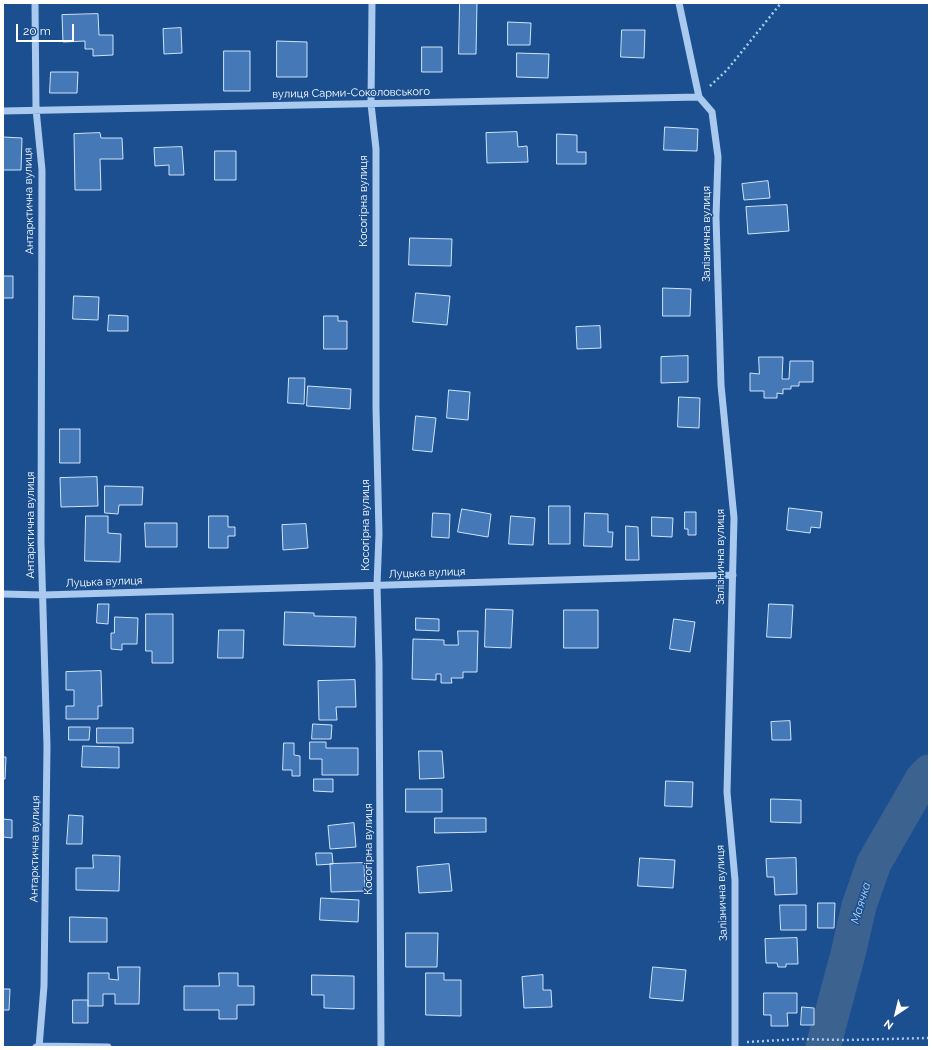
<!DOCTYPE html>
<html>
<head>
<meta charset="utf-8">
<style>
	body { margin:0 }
	#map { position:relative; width:932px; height:1050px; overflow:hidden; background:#1b4f8f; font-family:Raleway,sans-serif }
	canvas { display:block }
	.frame { position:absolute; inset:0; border:4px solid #fff; pointer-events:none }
	.north { position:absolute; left:876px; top:994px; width:40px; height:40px; -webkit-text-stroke:3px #1b4f8f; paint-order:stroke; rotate:215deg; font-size:11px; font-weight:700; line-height:16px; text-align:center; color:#fff }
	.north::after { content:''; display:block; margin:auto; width:14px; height:18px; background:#fff; clip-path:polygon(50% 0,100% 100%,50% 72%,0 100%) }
	.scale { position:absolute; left:16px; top:24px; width:58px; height:18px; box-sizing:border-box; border:2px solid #fff; border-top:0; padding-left:5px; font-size:12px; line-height:14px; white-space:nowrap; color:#fff; -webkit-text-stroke:3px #1b4f8f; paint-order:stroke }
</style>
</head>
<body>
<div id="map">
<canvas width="932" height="1050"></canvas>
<div class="frame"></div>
<div class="north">N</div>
<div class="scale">20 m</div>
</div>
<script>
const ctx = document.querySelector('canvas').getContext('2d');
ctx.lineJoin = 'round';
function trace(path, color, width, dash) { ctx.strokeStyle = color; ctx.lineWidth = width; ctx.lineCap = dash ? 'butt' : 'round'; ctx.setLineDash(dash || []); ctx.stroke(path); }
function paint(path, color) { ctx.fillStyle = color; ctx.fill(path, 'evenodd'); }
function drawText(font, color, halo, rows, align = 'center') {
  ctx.font = font + ' Raleway,sans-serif'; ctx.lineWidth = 3; ctx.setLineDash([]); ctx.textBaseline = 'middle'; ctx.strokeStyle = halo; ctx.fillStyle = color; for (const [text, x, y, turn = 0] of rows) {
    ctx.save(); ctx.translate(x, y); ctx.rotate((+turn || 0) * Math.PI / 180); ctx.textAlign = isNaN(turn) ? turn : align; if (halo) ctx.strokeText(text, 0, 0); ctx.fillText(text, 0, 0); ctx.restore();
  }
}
trace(new Path2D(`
	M823,1047L848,954L859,906L874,863L923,778L929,772`), '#3c6290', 35);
const building = new Path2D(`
	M460,3H477L476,54H459Z
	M98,14L99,35H113V55L93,56V49H85V41L63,42L62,15Z
	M508,22L531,23L530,45H508Z
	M181,28L182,53L164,54L163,29Z
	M622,30H645L644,58L621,57Z
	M277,41L307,42V77H277Z
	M422,47H442V72H422Z
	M224,51H250V91H224Z
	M517,53L549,54L548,78L517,77Z
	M51,72H78L77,93H50Z
	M665,127L698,129L697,151L664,150Z
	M517,132L518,147L527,146L528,162L487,163L486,133Z
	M100,133L101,138H122L123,159H100L101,190H75L74,134Z
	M557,134L577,135V152H586V164H557Z
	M3,137L22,138L21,170H3Z
	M182,147L184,175H169V165L155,166L154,148Z
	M215,151H236V180H215Z
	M768,181L770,198L744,200L742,184Z
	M787,205L789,231L748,234L746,207Z
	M410,238L452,239L451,266L409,265Z
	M3,276H13V298H3Z
	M663,288L691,289L690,316H663Z
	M416,293L450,296L447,325L413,322Z
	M74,296L99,297L98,320L73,319Z
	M109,315L128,316V331H108Z
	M324,316H338V321H347V349H324Z
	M600,326L601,348L577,349L576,327Z
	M688,356V382L661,383V357Z
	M759,357H783L782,379H789L790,361H813V382H799V386H791V389H783V394L777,393V398H764V391H750V373L759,374Z
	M289,378H305L304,404L288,403Z
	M308,386L351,389L350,409L307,406Z
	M449,390L470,392L468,420L447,418Z
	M679,397L700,398L699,428L678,427Z
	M416,416L436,418L432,452L413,450Z
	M60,429H80V463H60Z
	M97,477L98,506L61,507L60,478Z
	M105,486L143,487L142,505H119L118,514L105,513Z
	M549,506H570V544H549Z
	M789,508L822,512L820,528L811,527L810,533L787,530Z
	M462,509L491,514L488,537L458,532Z
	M685,512H696V535H688V529H685Z
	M433,513L450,514L449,538L432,537Z
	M585,513L608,514V532H613L612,547L584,546Z
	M86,516H108V533L121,534L120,562L85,561Z
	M209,516H228V527H235V536H228V548H209Z
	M511,516L535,518L533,545L509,544Z
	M652,517L673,518L672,537L652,536Z
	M145,523H177V547H146Z
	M306,524L308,548L283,550L282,525Z
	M626,526L638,527L639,560H626Z
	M98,604H109L108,624L97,623Z
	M769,604L793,605L791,638L767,637Z
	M486,609L513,610L511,648L485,647Z
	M564,610H598V648H564Z
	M285,612L314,613V616L356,617L355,647L284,645Z
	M146,614H173V663H152V651H146Z
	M115,617L138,618L137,644H122V650L111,649V633H114Z
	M416,618L439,619V631L416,630Z
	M674,619L695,622L690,652L670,649Z
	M219,630H244L243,658H218Z
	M458,631H478L477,672H463V678H451L452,683H441V674H436V680L412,679L413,639L444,640V645H458Z
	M101,671L102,706H98V719H66V706H74V690H66V672Z
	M355,680L356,707H336L337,720H319L318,681Z
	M790,721L791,740H772L771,722Z
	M313,724L332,725L331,739H312Z
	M69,727H90L89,740H69Z
	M97,728H133V743H97Z
	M310,742H326V748H358V775H322V759H310Z
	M284,743H294V755L300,756V776H292V770H283Z
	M83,746L119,747V768L82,767Z
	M419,751H442L444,778L420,779Z
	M3,757H6L5,779H3Z
	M314,779H333V792L314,791Z
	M666,781L693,782L692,807L665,806Z
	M406,789H442V812H406Z
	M771,799L801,800V823L771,822Z
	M69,815L83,816L82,844H67Z
	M435,818H486V832L435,833Z
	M3,819L12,820V838L3,837Z
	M354,823L356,847L330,849L328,826Z
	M316,853H332L333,864L317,865Z
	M93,855L120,856L119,891L76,890V868H93Z
	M640,858L675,860L673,888L638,886Z
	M796,858L797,894L775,895L774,877H767L766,859Z
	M364,863L365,891L331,892L330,864Z
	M449,864L452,891L419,893L417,867Z
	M321,898L359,900L358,922L320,920Z
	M818,903H835L834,928H818Z
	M780,905H806V930H781Z
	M70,917L107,918V942H70Z
	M406,933H438L437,967H406Z
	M797,938L798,964H786V967H778L777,963H766L765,939Z
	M118,967H140L139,1004H115V994H103V1006H88V973H109V979L118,980Z
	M653,967L686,970L683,1001L650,998Z
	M219,973H238V986H254V1005H237V1019H219V1010H184V986H219Z
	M426,973H444V980H461V1016L426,1015Z
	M312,975L354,976V1009L324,1008V995H312Z
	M543,975V990H551L552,1007L524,1008L522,977Z
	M3,989H10L9,1010H3Z
	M764,993H797V1013H787L788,1026H771V1015H764Z
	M73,1000H88V1023H73Z
	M802,1007L814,1008V1025H801Z`);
paint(building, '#4478b7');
trace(building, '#cfe3fa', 1);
trace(new Path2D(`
	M710,86L727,70L781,3
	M747,1042L800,1039L845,1040L929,1038`), '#a9c9ee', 2.5, [2, 3]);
trace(new Path2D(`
	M35,3L36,109L42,170L41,542L47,746L44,986L39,1047
	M372,3L371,104L376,149V408L379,534L377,585L379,664L381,1047
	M679,3L699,97L712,112L718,157L716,217L721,385L734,518L727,792L735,880V1047
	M3,111L699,97
	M3,594L43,595L733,575
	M36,1047L39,1046L108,1047`), '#a9c9ee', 7);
drawText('11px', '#fff', '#1b4f8f', [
	["вулиця Сарми-Соколовського",351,93,-1],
	["Антарктична вулиця",29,201,-91],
	["Косогірна вулиця",364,201,-90],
	["Залізнична вулиця",707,234,-90],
	["Антарктична вулиця",31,525,-90],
	["Косогірна вулиця",366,525,-90],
	["Залізнична вулиця",721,557,-90],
	["Луцька вулиця",427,573,-2],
	["Луцька вулиця",104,582,-2],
	["Антарктична вулиця",35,849,-89],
	["Косогірна вулиця",369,849,-90],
	["Залізнична вулиця",722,893,-92]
]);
drawText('italic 12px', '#b5d3f5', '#1b4f8f', [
	["Маячка",861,903,-73]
]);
</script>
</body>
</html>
